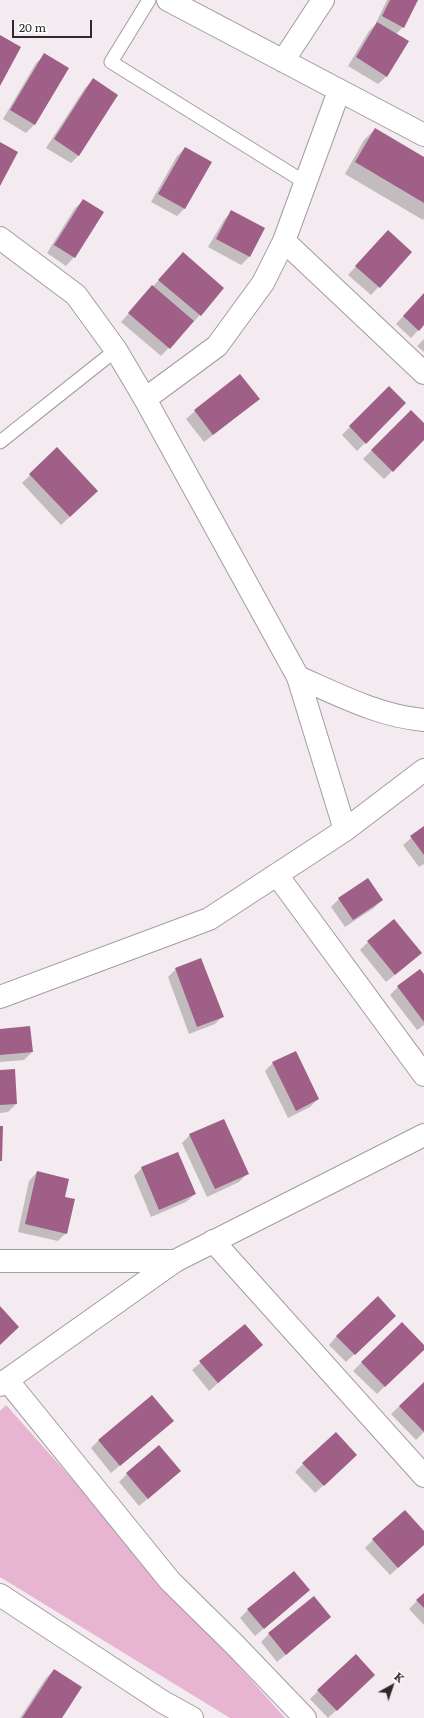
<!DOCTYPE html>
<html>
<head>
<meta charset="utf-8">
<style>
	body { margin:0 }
	#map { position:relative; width:424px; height:1718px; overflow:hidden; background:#f3ebef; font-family:Literata,serif }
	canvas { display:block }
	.north { position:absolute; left:372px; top:1666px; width:40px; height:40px; -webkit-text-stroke:3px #fff; paint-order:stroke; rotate:40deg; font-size:11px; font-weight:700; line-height:16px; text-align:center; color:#2d2a2c }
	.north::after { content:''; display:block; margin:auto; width:14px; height:18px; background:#2d2a2c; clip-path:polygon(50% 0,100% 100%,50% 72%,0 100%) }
	.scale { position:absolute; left:12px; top:20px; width:80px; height:18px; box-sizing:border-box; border:2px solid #2d2a2c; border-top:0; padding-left:5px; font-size:12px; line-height:14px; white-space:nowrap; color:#2d2a2c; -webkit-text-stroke:3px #fff; paint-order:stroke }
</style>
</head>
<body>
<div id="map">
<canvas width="424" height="1718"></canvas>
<div class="north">K</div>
<div class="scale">20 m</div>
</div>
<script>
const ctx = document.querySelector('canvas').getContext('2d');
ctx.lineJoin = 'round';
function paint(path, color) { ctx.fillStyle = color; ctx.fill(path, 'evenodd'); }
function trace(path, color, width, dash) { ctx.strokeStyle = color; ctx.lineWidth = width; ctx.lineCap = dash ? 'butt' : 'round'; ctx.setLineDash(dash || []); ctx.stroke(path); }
paint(new Path2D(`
	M6,1405L285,1718H230L0,1577V1411Z`), '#e7b4d1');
paint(new Path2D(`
	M387,0H417L403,27L396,34L387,76L378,84L348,66L369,31L375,25Z
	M45,55L68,68L34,125L26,133L3,119L36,63Z
	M93,80L79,155L71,163L46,148L85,88Z
	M375,129L424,159V218L423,220L345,174L364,140Z
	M185,148V208L177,216L151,202L177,156Z
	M84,200L103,212L74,257L66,266L47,253L75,208Z
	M232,211L264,229L249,257L241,265L208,247L224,220Z
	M380,240L411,252L371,295L348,275Z
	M183,253L223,288L200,315L161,356L121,322Z
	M424,294V324L411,338L396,324Z
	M424,339V352L417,346Z
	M240,376L250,406L204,442L186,419L195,411Z
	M389,387L405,403L357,451L342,435Z
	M411,411L424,424V439L384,479L363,459Z
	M57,449L97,491L61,525L22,483Z
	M424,827V864L419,867L403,845Z
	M339,899L382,900L374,908L345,927L331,907Z
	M368,942L421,953L386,982L360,950Z
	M176,969L223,1016L215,1024L189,1034L168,977Z
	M424,976V1025L417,1030L390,995L398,987Z
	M0,1030L32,1052L24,1060L0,1062Z
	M273,1063L318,1099L310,1107L288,1118L265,1071Z
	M14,1070L16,1104L8,1112L0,1113V1071Z
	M190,1135L248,1173L239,1182L207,1197L182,1143Z
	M142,1168L195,1194L186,1202L151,1217L134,1176Z
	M37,1172L64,1198L66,1233L58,1241L18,1232L29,1181Z
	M402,1323L424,1346V1348L377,1394L353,1371Z
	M386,1324L346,1362L329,1345L337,1336Z
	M245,1325L262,1345L209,1391L192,1370Z
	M424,1383V1432L416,1440L391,1414Z
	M172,1421L111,1473L91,1448L99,1440Z
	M348,1463L315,1493L295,1472L303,1464Z
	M127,1474L171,1479L139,1506L119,1482Z
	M424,1533V1544L390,1575L365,1548L373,1540Z
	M309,1590L255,1636L240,1618L248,1610Z
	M424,1594V1625L409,1609Z
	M330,1617L277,1662L261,1642L269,1634Z
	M54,1670L60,1718H20L46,1678Z
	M366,1683L328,1718L310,1699L318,1691Z`), '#0003');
paint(new Path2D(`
	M390,0H418L404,28L382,16Z
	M377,22L409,41L387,77L356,57Z
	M0,35L21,47L0,86Z
	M44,53L69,68L35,125L10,110Z
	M93,78L118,95L79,156L54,139Z
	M375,128L424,157V203L355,162Z
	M0,142L18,152L0,186Z
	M185,147L212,162L185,209L158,194Z
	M83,199L104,212L75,258L54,245Z
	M231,210L265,228L250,257L216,239Z
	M388,230L412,252L380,288L355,266Z
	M183,252L224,288L201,316L158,280Z
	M152,285L194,321L170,349L128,313Z
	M424,293V325L419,331L403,316Z
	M240,374L260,399L213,435L194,410Z
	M389,386L406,403L366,444L349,426Z
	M411,410L424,423V440L393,472L371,450Z
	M57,447L98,491L70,517L29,474Z
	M424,826V855L410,836Z
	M368,878L383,900L353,920L338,898Z
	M394,919L422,953L395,975L367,941Z
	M201,958L224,1017L197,1027L175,968Z
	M420,969L424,974V1022L397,986Z
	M30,1026L33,1052L0,1055V1029Z
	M296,1051L319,1099L296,1111L272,1062Z
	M15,1069L17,1104L0,1105V1070Z
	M224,1119L249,1174L215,1189L189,1134Z
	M0,1126H3L2,1161H0Z
	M178,1152L196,1194L159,1210L141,1167Z
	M37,1171L69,1179L65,1197L75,1199L67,1234L25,1224Z
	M378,1296L396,1316L355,1355L336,1336Z
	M0,1306L19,1327L0,1345Z
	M402,1322L424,1345V1350L385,1387L361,1362Z
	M245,1324L263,1345L218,1383L199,1361Z
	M424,1382V1432L399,1406Z
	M152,1395L174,1421L120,1466L98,1440Z
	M336,1432L357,1455L324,1486L302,1463Z
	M159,1445L181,1471L148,1499L126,1473Z
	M405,1510L424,1531V1545L398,1568L372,1539Z
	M294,1571L310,1590L264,1629L247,1609Z
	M424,1593V1608L416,1600Z
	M314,1596L331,1617L286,1655L268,1633Z
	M356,1654L375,1675L337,1711L317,1690Z
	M54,1669L82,1687L62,1718H22Z`), '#a05f87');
const service = new Path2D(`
	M149,0L111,62L306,183
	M0,442L116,350`);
const minor = new Path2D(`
	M168,0L424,135
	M283,61L323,0
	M0,238L76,295L116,350L145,399L298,677L345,830L209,919L0,997
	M284,241L424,373
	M145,399L217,346L263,283L284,241L339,91
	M298,677C339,695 379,716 424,720
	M345,830L424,770
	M277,875L424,1075
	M213,1241L424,1476
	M0,1261H175
	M7,1380L170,1581L235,1645L305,1718
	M0,1595L163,1702L192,1718`);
const tertiary = new Path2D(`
	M0,1385L175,1261L424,1135`);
trace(service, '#a39ca0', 15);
trace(minor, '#a39ca0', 24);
trace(tertiary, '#a39ca0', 24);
trace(service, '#fff', 13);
trace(minor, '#fff', 22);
trace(tertiary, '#fff', 22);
</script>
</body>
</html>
